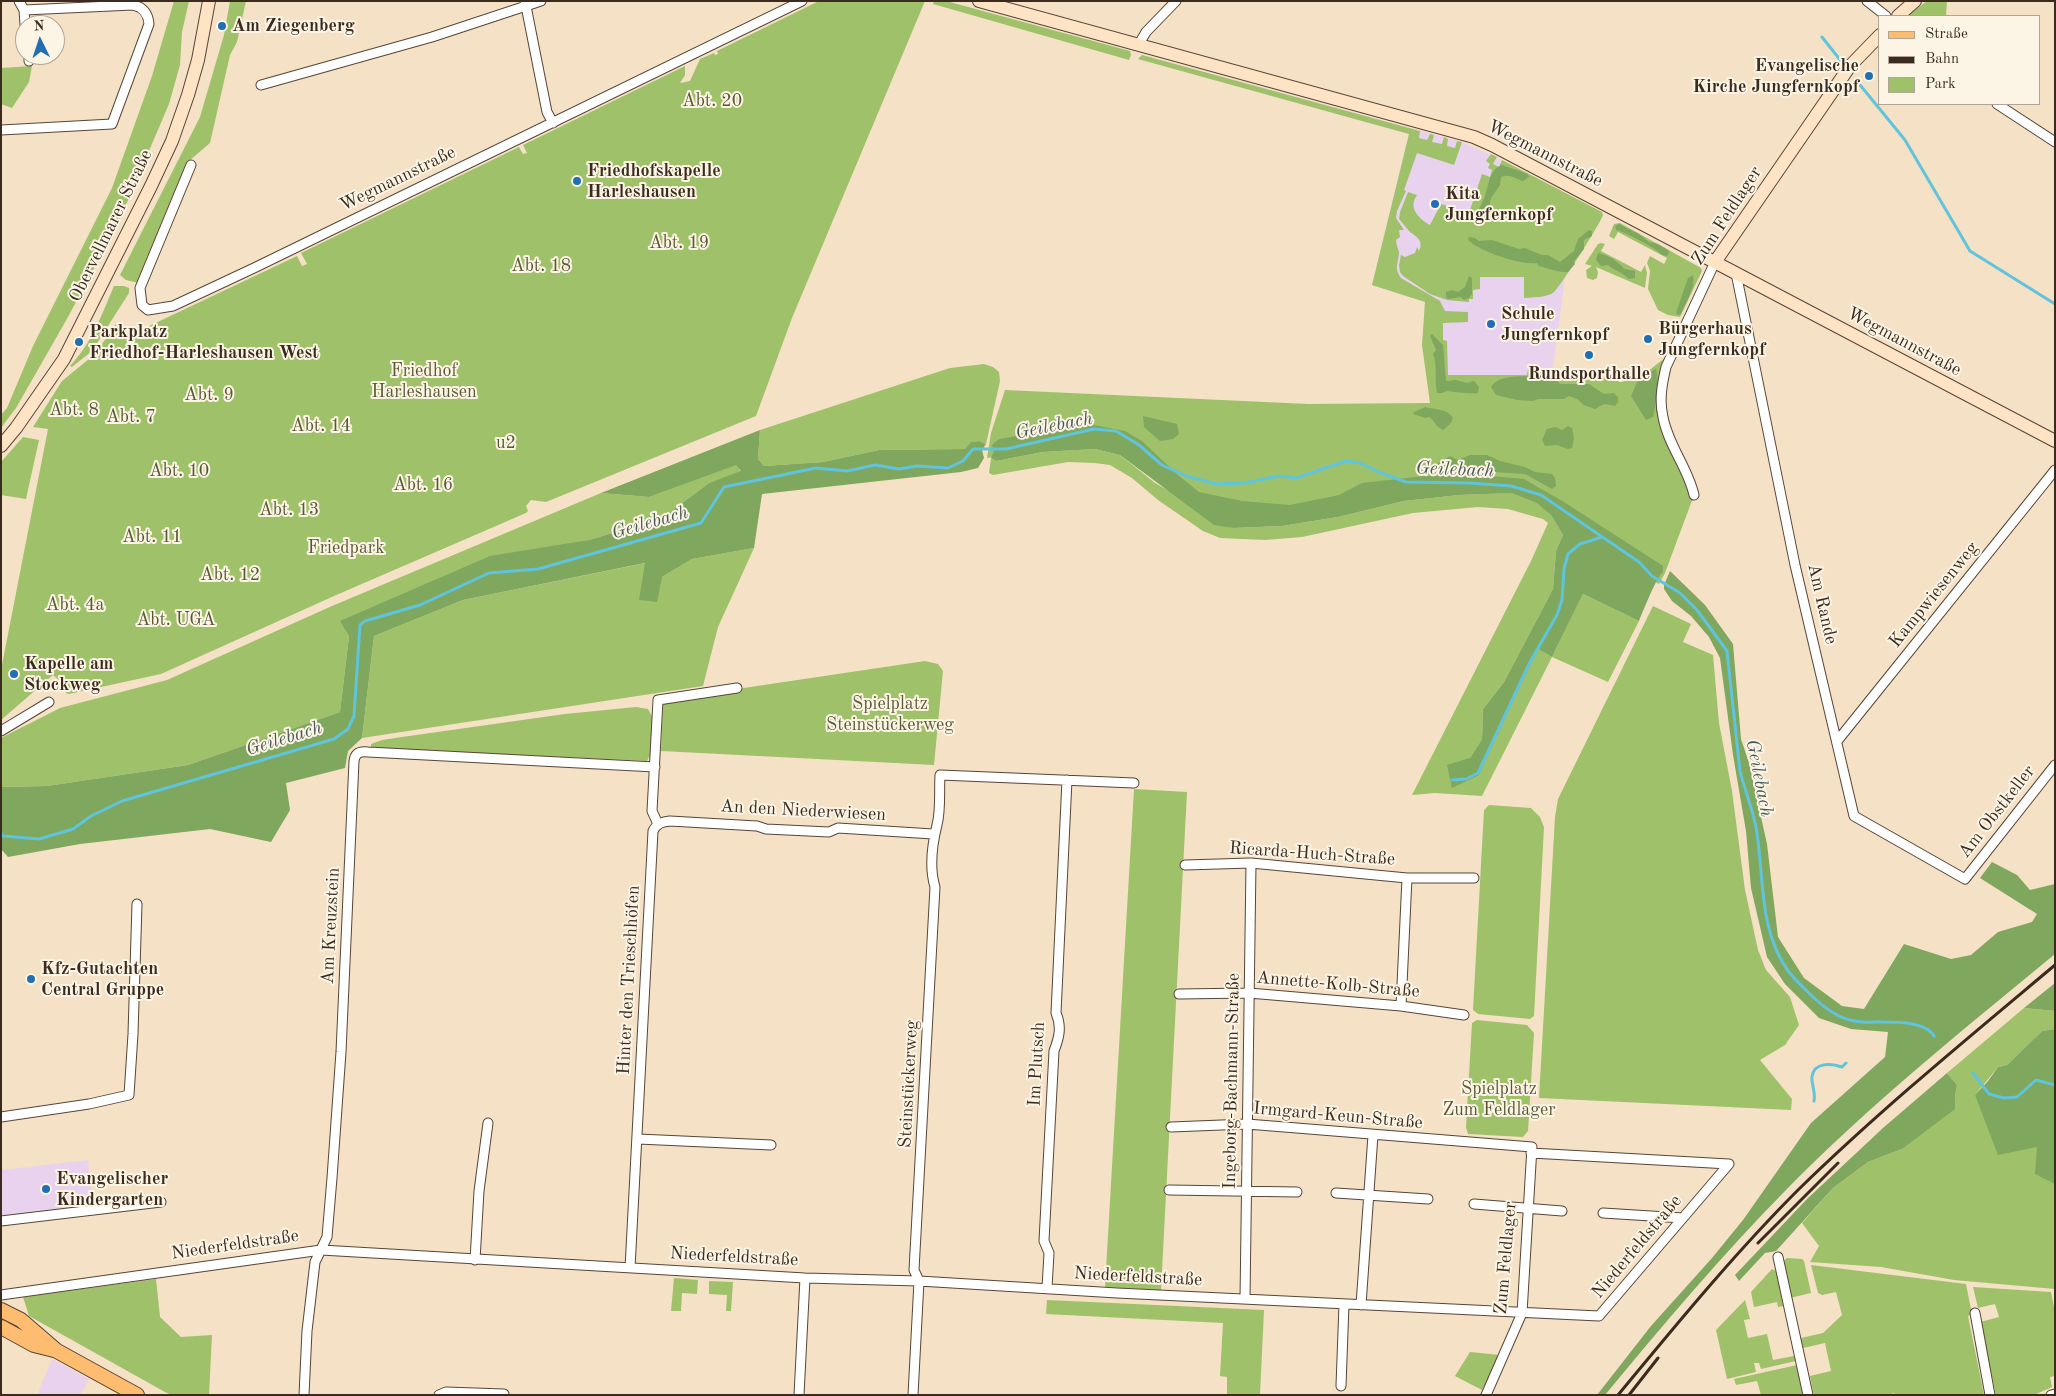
<!DOCTYPE html>
<html>
<head>
<meta charset="utf-8">
<style>
	body { margin:0 }
	#map { position:relative; width:2056px; height:1396px; overflow:hidden; background:#f5e1c5; font-family:"Old Standard TT",serif }
	canvas { display:block }
	.frame { position:absolute; inset:0; border:2px solid #3b2a1e; pointer-events:none }
	.legend { position:absolute; left:1878px; top:15px; width:162px; height:90px; box-sizing:border-box; background:#fcf5e5; border:1px solid #afa495; margin:0; padding:6px 9px; list-style:none; font-size:15px; color:#3b2a1e }
	.legend li { display:flex; align-items:center; gap:10px; height:25px }
	.legend b { width:25px; border:1px solid #afa495 }
	.north { position:absolute; left:15px; top:15px; width:50px; height:50px; box-sizing:border-box; background:#fcf5e5; border:1px solid #afa495; border-radius:50%; rotate:356deg; font-size:14px; font-weight:700; line-height:20px; text-align:center; color:#3b2a1e }
	.north::after { content:''; display:block; margin:auto; width:18px; height:22px; background:#1f6fb2; clip-path:polygon(50% 0,100% 100%,50% 72%,0 100%) }
</style>
</head>
<body>
<div id="map">
<canvas width="2056" height="1396"></canvas>
<div class="frame"></div>
<ul class="legend">
<li><b style="height:6px;background:#fdbc6f"></b>Straße</li>
<li><b style="height:6px;background:#3b2a1e"></b>Bahn</li>
<li><b style="height:14px;background:#9fc16a"></b>Park</li>
</ul>
<div class="north">N</div>
</div>
<script>
const ctx = document.querySelector('canvas').getContext('2d');
ctx.lineJoin = 'round';
function paint(path, color) { ctx.fillStyle = color; ctx.fill(path, 'evenodd'); }
function trace(path, color, width, dash) { ctx.strokeStyle = color; ctx.lineWidth = width; ctx.lineCap = dash ? 'butt' : 'round'; ctx.setLineDash(dash || []); ctx.stroke(path); }
function drawText(font, color, halo, rows, align = 'center') {
  ctx.font = font + ' "Old Standard TT",serif'; ctx.lineWidth = 4; ctx.setLineDash([]); ctx.textBaseline = 'middle'; ctx.strokeStyle = halo; ctx.fillStyle = color; for (const [text, x, y, turn = 0] of rows) {
    ctx.save(); ctx.translate(x, y); ctx.rotate((+turn || 0) * Math.PI / 180); ctx.textAlign = isNaN(turn) ? turn : align; if (halo) ctx.strokeText(text, 0, 0); ctx.fillText(text, 0, 0); ctx.restore();
  }
}
paint(new Path2D(`
	M1142,55L1462,142L1502,160L1459,242L1565,277L1551,383L1446,385L1422,345L1425,302L1372,285L1409,134L1138,59Z
	M88,1160L93,1207L1,1218V1170Z
	M52,1359L89,1379L81,1395H37Z`), '#e9d2ed');
paint(new Path2D(`
	M174,1H189L182,32L180,65L169,104L119,221L68,317L16,408L1,428V415L7,408L33,346L112,188L152,76Z
	M230,1H246L237,42L230,55L210,143L189,161L139,283L126,280L120,275L200,117L224,35Z
	M819,1H925L792,318L756,416L546,502L531,500L526,506L528,511L526,513L334,596L161,674L69,694L66,693L65,686L53,675L1,720V670L48,429L33,427L62,381L95,354L116,324L128,336L297,256L302,266L307,264L301,253L519,147L523,154L527,153L523,145L685,66V75L680,83L690,81L700,59L714,53L715,55L718,54L717,51Z
	M934,1H946L1130,51L1131,55L1129,60L933,4Z
	M1927,1H1947L1946,16H1907Z
	M1142,55L1420,131L1419,138L1427,140L1430,134L1434,135L1432,142L1442,144L1444,137L1448,139L1447,146L1455,148L1457,141L1462,142L1454,165L1417,153L1404,190L1406,191L1397,211L1396,218L1404,230H1399L1400,237L1396,240C1396,245 1399,249 1399,253C1398,264 1394,268 1401,278L1440,301L1445,311L1468,312V322L1443,323V340L1447,341L1448,375H1527L1528,370H1560L1577,379L1595,380L1615,374L1619,382H1621L1642,376L1666,357L1661,369V402L1694,495L1665,573L1659,584L1625,566L1544,508L1551,515L1563,535L1556,551L1553,589L1504,682L1483,709L1482,739L1470,758L1479,775L1538,649L1552,657L1583,594L1639,621L1608,682L1552,657L1482,796L1435,793L1412,795L1531,561L1548,523L1543,519L1508,509L1478,507L1413,513L1302,537L1265,540L1220,538L1203,531L1158,500L1132,478L1110,465L1095,463L1068,462L993,475L989,473L991,458L996,461L1043,452L1095,449L1120,455L1155,483L1234,528L1282,526L1338,517L1404,501L1459,495L1508,493L1464,488L1241,517L1121,450L1089,440L987,458L991,433L1005,390L1308,404L1430,403L1422,345L1425,302L1372,285L1409,134L1138,59Z
	M32,66L29,82L12,108L1,104V68Z
	M1491,154L1497,157L1493,164L1499,167L1502,160L1602,212L1603,215C1600,224 1561,286 1554,292C1547,298 1533,297 1524,298V277H1480V289L1473,290V299H1469V302L1447,300L1430,294L1403,276L1400,272L1399,265L1401,255L1405,257L1415,253L1417,247L1419,251C1424,241 1417,237 1410,232C1406,228 1403,223 1399,219L1400,212L1408,192L1417,195C1408,208 1418,218 1430,225L1441,204L1469,213L1482,174L1490,177L1492,170L1488,168L1490,164L1486,161Z
	M1620,223L1701,268L1702,271L1680,317L1668,315L1658,310L1648,289L1650,271L1647,263L1650,256L1664,264L1667,258L1618,232L1614,239L1609,236L1614,224Z
	M1601,243L1605,244L1601,251L1641,272L1645,265L1647,273L1645,288L1596,267L1598,272L1597,278L1593,280L1587,278L1586,270L1592,266L1585,264L1598,244Z
	M114,286H124L129,288V293L92,351L72,367L70,366C92,343 102,314 114,286Z
	M984,364L993,367L999,372L1000,381L986,444L979,441L972,442L965,449L879,450L823,462L764,466L758,459L760,430L950,368Z
	M23,437L39,440L26,499L1,495V462Z
	M736,464L741,472L709,483L662,518L589,540L341,621L349,636L340,712L188,765L47,786L1,787V738L60,708L167,680L332,606L601,493L649,497Z
	M754,548L718,627L703,686L362,738L374,636L463,600L646,563L662,577L692,559Z
	M1653,606L1691,624L1683,642L1713,655L1719,723L1732,791L1745,890L1758,950L1766,970L1790,997L1799,1025L1785,1045L1760,1060L1792,1099L1791,1110L1539,1098L1555,817L1558,799Z
	M925,661L938,664L943,671L934,765L661,751L663,705L670,699Z
	M636,707L648,709L654,720L652,751L647,761L371,748V744L382,740L402,737L565,714Z
	M1134,789L1187,792L1161,1290L1105,1287Z
	M1489,805L1531,808L1540,817L1544,827L1534,1016L1530,1019L1478,1014L1473,1010L1484,810Z
	M2024,1008L2055,1011V1029L2042,1031L2007,1065L1998,1067L1975,1095L2037,1147L2055,1151V1289L1954,1280L1881,1267L1810,1262L1819,1246L1802,1223L1833,1188L1868,1162L1902,1149L1955,1096L1957,1085L1947,1073Z
	M1477,1020L1527,1025L1534,1033L1528,1131L1523,1137L1468,1134L1466,1127L1472,1023Z
	M1787,1258L1802,1259L1804,1261L1811,1293L1790,1298L1782,1262Z
	M1811,1265L1966,1284L1972,1314L1968,1316L1984,1395H1895L1894,1393L1889,1395H1814L1810,1376L1831,1371L1825,1343L1803,1348L1801,1338L1823,1333L1842,1315L1836,1292L1822,1295L1818,1293Z
	M1772,1269L1776,1271L1784,1306L1778,1307L1777,1302L1754,1307L1751,1292Z
	M674,1278L698,1280L697,1294L682,1293L681,1311H671Z
	M156,1279L160,1317L181,1337L212,1335L209,1395H172L165,1392L29,1316L23,1297Z
	M709,1281L733,1282L731,1311H726L727,1295L709,1294Z
	M1973,1287L2051,1292L2055,1312V1376L2050,1377L2052,1387L2034,1395H1996L1980,1322L1999,1317L1995,1304L1978,1308Z
	M1047,1300L1264,1310L1260,1395H1227V1377L1220,1376L1223,1323L1046,1314Z
	M1745,1300L1750,1319L1744,1320L1748,1338L1767,1334L1773,1360L1794,1356L1796,1361L1761,1369L1759,1363H1754L1756,1372L1727,1379L1716,1330Z
	M1470,1352L1500,1355L1482,1390L1455,1376Z
	M1797,1365L1803,1395H1761L1757,1381L1736,1385L1734,1379Z`), '#9fc16a');
paint(new Path2D(`
	M1502,165L1528,174L1529,177L1523,181C1516,179 1509,173 1501,177L1500,185L1491,198L1486,221L1484,225L1478,224L1475,219C1477,211 1482,204 1485,196C1489,185 1489,169 1502,165Z
	M1619,224L1639,234L1649,242L1658,244L1668,250L1669,253L1667,256L1662,255C1656,248 1625,232 1616,230L1615,226Z
	M1589,230L1592,231V236L1584,240V249L1574,261L1575,264L1568,272C1562,273 1546,268 1539,266L1537,263C1519,265 1481,252 1468,240L1469,237L1475,238L1479,241L1492,240L1519,249L1525,248L1542,255H1548L1560,262L1574,251L1578,239Z
	M1598,253C1606,254 1620,262 1624,269L1635,271V278L1629,279C1622,272 1615,271 1608,265L1601,266L1596,260Z
	M1693,275C1696,288 1686,301 1681,314L1678,315L1676,313L1688,278Z
	M1469,276L1472,278V294L1469,298L1464,300L1461,297L1448,299L1446,297V292L1452,290L1458,292L1465,287Z
	M1432,334L1443,345L1446,381L1456,380L1467,383L1474,381L1479,387L1478,393C1471,394 1454,392 1447,391L1442,393H1437C1434,380 1438,367 1433,354L1436,350L1430,336Z
	M1656,369C1659,375 1656,409 1653,417L1646,420L1631,396L1637,382L1641,380L1647,373Z
	M1525,376L1551,377L1561,384H1589L1604,394L1614,393L1618,397V402L1615,406L1604,404L1595,409L1584,405L1577,399L1569,396L1564,399H1538L1533,401L1517,400L1496,395L1491,387C1498,376 1514,377 1525,376Z
	M1425,407C1435,410 1447,408 1453,418L1451,423L1443,430L1438,427L1430,417L1425,418L1413,414L1414,412Z
	M1143,416L1177,424L1179,434L1173,439L1160,441L1144,427Z
	M1088,424L1125,431L1142,441L1179,476L1199,492L1242,501L1290,505L1339,495L1362,483L1424,476L1478,475L1524,479L1564,502L1663,566V572C1657,576 1643,611 1639,621L1583,594L1552,657L1538,649L1479,775L1452,788L1447,765L1470,758L1482,739L1483,709L1504,682L1553,589L1556,551L1563,535L1551,515L1537,503L1512,493L1459,495L1404,501L1338,517L1282,526L1234,528L1214,525L1120,455L1095,449L1043,452L996,461L991,458L994,451L992,445L999,439Z
	M1568,426L1572,428L1574,438L1572,448L1568,449L1557,445L1545,446L1542,440L1547,429L1555,427L1562,430Z
	M760,430L758,459L764,466L823,462L879,450L965,449L971,442L979,441L986,444L982,450L984,458L978,468L961,472L762,494L754,548L692,559L662,577L657,602L639,600L645,563L463,600L374,636L362,738L348,751L345,768L286,783L290,810L271,842L210,829L80,844L8,857L1,849V787L47,786L188,765L340,712L349,636L340,621L490,556L589,540L662,518L709,483L741,471L736,465L649,497L601,493Z
	M1470,455H1487L1500,461L1525,467L1535,472L1552,474L1555,478L1556,486L1552,489L1525,474L1430,468L1450,456L1458,460Z
	M1670,571L1705,605L1733,644L1741,739L1749,763L1767,844L1778,937L1804,978L1842,1006L1864,1009L1904,944L1951,959L1971,955L1998,932L2032,922L2037,914L1980,878L1992,862L2017,875L2030,890L2055,884V954C1963,1030 1869,1105 1785,1191C1722,1255 1663,1325 1605,1395H1597L1651,1326L1712,1258L1743,1220L1811,1123L1885,1057L1888,1032L1851,1029L1819,1018L1785,984L1767,957L1751,888L1746,831L1733,755L1720,658L1709,637L1691,616L1672,601L1664,589V585Z
	M2055,983V1011L2024,1008Z
	M2055,1029V1184L2035,1174L2037,1147L1998,1155L1975,1095L1988,1081L1998,1067L2007,1065L2042,1031Z
	M1947,1073L1957,1085L1955,1096V1109L1902,1149L1868,1162L1833,1188L1776,1251L1765,1253L1739,1281L1735,1275L1807,1199L1883,1128Z`), '#7fa75e');
trace(new Path2D(`
	M1822,37L1841,61
	M1856,80L1905,140L1970,251L2055,304
	M1452,780L1466,779L1478,773L1530,662L1557,615L1562,600L1564,569L1568,554L1580,544L1602,537
	M1,833L3,836L39,839L73,829L91,816L122,801L334,739L348,729L354,716L360,625L365,621L420,605L489,573L538,569L701,523L724,487L816,468L847,471L875,465L899,469L917,466L948,468L963,461L973,449H1006L1094,429L1116,431L1139,445L1162,465L1186,476L1216,484L1244,483L1280,476L1296,478L1346,461L1360,463L1381,473L1406,482L1469,483L1511,486L1541,495L1639,562L1652,576L1680,593L1697,610L1727,651L1740,771C1745,792 1754,811 1757,833C1764,879 1759,932 1789,972C1796,981 1805,989 1813,997C1827,1010 1842,1021 1862,1022C1881,1023 1923,1018 1934,1036
	M1973,1073L1989,1094L2004,1098L2017,1097L2036,1080L2055,1085
	M1814,1101C1816,1092 1811,1084 1812,1077C1814,1061 1832,1064 1842,1067L1846,1063`), '#5fc4dc', 3);
const street = new Path2D(`
	M19,1L24,10L25,25
	M525,1L547,112L553,123
	M1867,1L1886,16
	M1139,44L1146,32L1176,1
	M29,55V61
	M261,85L432,37L541,1
	M1997,104L2055,142
	M1,130L112,124L149,24C148,13 143,7 133,5L24,10
	M191,165L140,288L142,305L148,310L173,306L254,268L802,1
	M1736,273L1795,565L1854,816L1965,879L2055,765
	M1694,495C1688,468 1668,445 1663,417C1659,400 1662,384 1666,367L1715,262
	M1,731L49,702
	M1838,740L2055,470
	M658,824L652,811L658,700L737,688
	M1185,865L1251,863L1407,878H1474
	M1179,994L1249,993L1401,1006L1464,1015
	M1401,1006L1407,878
	M1,1117L89,1104L129,1095L133,1034L137,904
	M1171,1127L1247,1124L1532,1147L1522,1313L1486,1395
	M638,1139L771,1145
	M1531,1153L1729,1164
	M1169,1190L1297,1192
	M1336,1193L1428,1199
	M1474,1204L1562,1211
	M1603,1213L1683,1218
	M1,1221L161,1202
	M1778,1257L1808,1395
	M475,1260L479,1191L488,1123
	M630,1268L653,831C657,823 662,822 670,821L757,826L766,829L829,832L838,828L933,834
	M1047,1288L1049,1253L1044,1241L1054,1051C1059,1038 1062,1027 1056,1013L1067,780
	M1,1295L321,1250L805,1278L919,1281L1117,1293L1599,1316L1729,1164
	M1245,1299L1251,863
	M1361,1305L1373,1135
	M1975,1313L1990,1395
	M1341,1386L1344,1304
	M304,1395L307,1331L315,1262L327,1237L332,1178L341,1052L354,761C355,753 360,751 368,752L655,767
	M439,1395L446,1392L504,1394
	M799,1395L805,1278
	M913,1395L919,1281L914,1270L935,887C929,867 932,845 937,825C941,810 939,791 940,775L1134,783
	M2051,1395L2055,1394`);
const secondary = new Path2D(`
	M979,1L1474,137L1492,145L2055,441
	M1898,16L1915,1
	M1715,262L1850,66L1880,35
	M1,446L16,428L64,359L151,186L172,141L188,95L198,60L209,1`);
const primary = new Path2D(`
	M1,1310L21,1320L57,1351L137,1395
	M1,1327L34,1345L54,1350`);
trace(street, '#574537', 11);
trace(secondary, '#574537', 14);
trace(primary, '#574537', 16);
trace(street, '#fff', 9);
trace(secondary, '#fee4c5', 12);
trace(primary, '#fdbc6f', 14);
trace(new Path2D(`
	M1758,1243L1838,1163
	M1618,1395C1676,1325 1734,1254 1798,1190C1880,1110 1968,1038 2055,965
	M1629,1395L1658,1358`), '#3b2a1e', 3);
for (const [x, y, r, color] of [
	[222,26,5,"#1f6fb2"],
	[1869,76,5,"#1f6fb2"],
	[577,181,5,"#1f6fb2"],
	[1435,204,5,"#1f6fb2"],
	[1491,324,5,"#1f6fb2"],
	[1648,339,5,"#1f6fb2"],
	[79,342,5,"#1f6fb2"],
	[1589,355,5,"#1f6fb2"],
	[14,674,5,"#1f6fb2"],
	[31,979,5,"#1f6fb2"],
	[46,1189,5,"#1f6fb2"]
]) { const dot = new Path2D(); dot.arc(x, y, r, 0, 2 * Math.PI); ctx.fillStyle = color; ctx.fill(dot); trace(dot, '#fcf5e5', 2); }
drawText('bold 18px', '#3b2a1e', '#fcf5e5', [
	["Am Ziegenberg",232,26],
	["Evangelische",1859,66,"right"],
	["Kirche Jungfernkopf",1859,87,"right"],
	["Friedhofskapelle",587,171],
	["Harleshausen",587,192],
	["Kita",1445,194],
	["Jungfernkopf",1445,215],
	["Schule",1501,314],
	["Jungfernkopf",1501,335],
	["Bürgerhaus",1658,329],
	["Jungfernkopf",1658,350],
	["Parkplatz",89,332],
	["Friedhof-Harleshausen West",89,353],
	["Rundsporthalle",1589,374,"center"],
	["Kapelle am",24,664],
	["Stockweg",24,685],
	["Kfz-Gutachten",41,969],
	["Central Gruppe",41,990],
	["Evangelischer",56,1179],
	["Kindergarten",56,1200]
], 'left');
drawText('18px', '#595735', '#fcf5e5', [
	["Abt. 20",712,101],
	["Abt. 19",679,243],
	["Abt. 18",541,266],
	["Friedhof",424,371],
	["Harleshausen",424,392],
	["Abt. 9",209,395],
	["Abt. 8",74,410],
	["Abt. 7",131,417],
	["Abt. 14",321,426],
	["u2",506,443],
	["Abt. 10",179,471],
	["Abt. 16",423,485],
	["Abt. 13",289,510],
	["Abt. 11",152,537],
	["Friedpark",346,548],
	["Abt. 12",230,575],
	["Abt. 4a",75,605],
	["Abt. UGA",176,620],
	["Spielplatz",890,704],
	["Steinstückerweg",890,725],
	["Spielplatz",1499,1089],
	["Zum Feldlager",1499,1110]
]);
drawText('18px', '#3b2a1e', '#fcf5e5', [
	["Wegmannstraße",1545,154,27],
	["Wegmannstraße",398,179,-26],
	["Zum Feldlager",1727,216,-57],
	["Obervellmarer Straße",111,226,-64],
	["Wegmannstraße",1904,342,28],
	["Kampwiesenweg",1934,595,-51],
	["Am Rande",1822,604,77],
	["An den Niederwiesen",803,811,3],
	["Am Obstkeller",1997,812,-52],
	["Ricarda-Huch-Straße",1312,854,4],
	["Am Kreuzstein",331,926,-87],
	["Hinter den Trieschhöfen",629,980,-87],
	["Annette-Kolb-Straße",1338,985,5],
	["Im Plutsch",1037,1064,-87],
	["Ingeborg-Bachmann-Straße",1232,1081,-89],
	["Steinstückerweg",909,1084,-87],
	["Irmgard-Keun-Straße",1338,1116,5],
	["Niederfeldstraße",235,1245,-8],
	["Niederfeldstraße",1637,1247,-50],
	["Niederfeldstraße",734,1257,3],
	["Zum Feldlager",1506,1258,-85],
	["Niederfeldstraße",1138,1277,3]
]);
drawText('italic 19px', '#465857', '#fcf5e5', [
	["Geilebach",1054,426,-11],
	["Geilebach",1455,470,2],
	["Geilebach",650,523,-16],
	["Geilebach",284,739,-17],
	["Geilebach",1759,778,79]
]);
</script>
</body>
</html>
